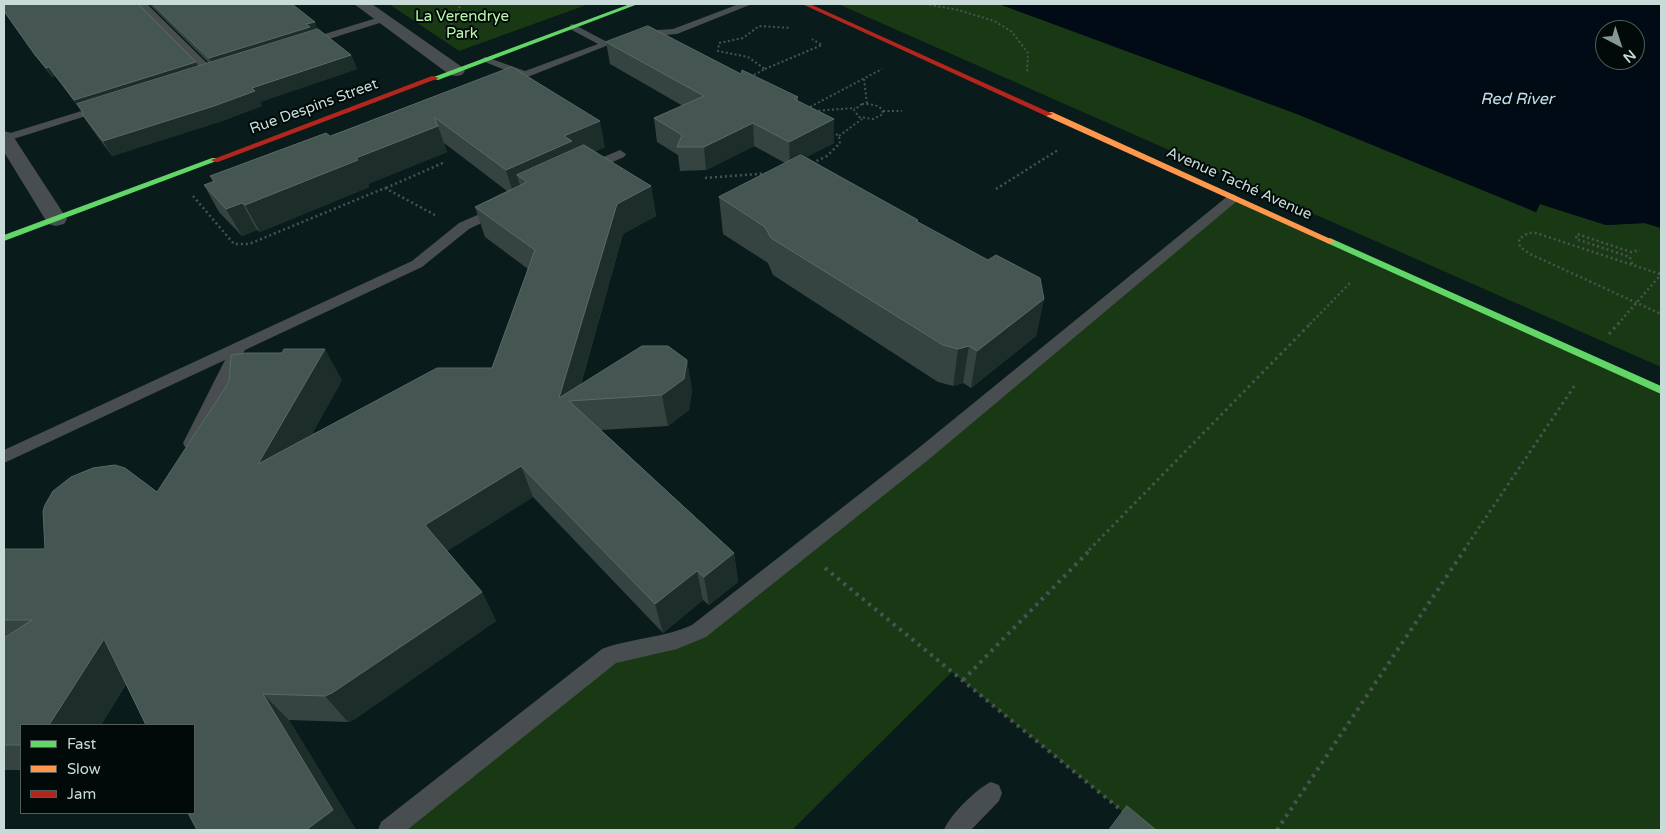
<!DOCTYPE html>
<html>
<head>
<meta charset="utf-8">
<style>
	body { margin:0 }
	#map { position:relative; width:1665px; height:834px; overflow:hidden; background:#091b1a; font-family:"Varela Round",sans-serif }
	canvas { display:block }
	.frame { position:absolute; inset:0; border:5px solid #c8dbd8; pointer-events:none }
	.legend { position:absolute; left:20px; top:724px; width:175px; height:90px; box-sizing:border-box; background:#010a09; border:1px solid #515e5c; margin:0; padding:6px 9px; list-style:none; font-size:15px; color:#c8dbd8 }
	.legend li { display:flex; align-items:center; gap:10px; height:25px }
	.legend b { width:25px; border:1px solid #515e5c }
	.north { position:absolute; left:1595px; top:20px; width:50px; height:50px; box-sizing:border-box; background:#010a09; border:1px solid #515e5c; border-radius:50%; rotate:140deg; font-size:14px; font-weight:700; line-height:20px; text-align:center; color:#c8dbd8 }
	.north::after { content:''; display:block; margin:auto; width:18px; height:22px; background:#859896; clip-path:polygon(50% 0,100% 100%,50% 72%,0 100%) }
</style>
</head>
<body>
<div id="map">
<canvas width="1665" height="834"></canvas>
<div class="frame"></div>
<ul class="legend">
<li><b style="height:6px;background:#63d668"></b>Fast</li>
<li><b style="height:6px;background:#ff974d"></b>Slow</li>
<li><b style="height:6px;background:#b3261e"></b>Jam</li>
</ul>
<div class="north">N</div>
</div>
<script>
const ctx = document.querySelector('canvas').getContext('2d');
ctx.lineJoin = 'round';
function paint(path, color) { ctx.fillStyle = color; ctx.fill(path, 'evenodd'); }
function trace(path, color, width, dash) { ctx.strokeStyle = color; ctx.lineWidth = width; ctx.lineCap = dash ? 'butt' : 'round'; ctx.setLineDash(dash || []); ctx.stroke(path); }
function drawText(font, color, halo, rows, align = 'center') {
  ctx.font = font + ' "Varela Round",sans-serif'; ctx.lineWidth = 4; ctx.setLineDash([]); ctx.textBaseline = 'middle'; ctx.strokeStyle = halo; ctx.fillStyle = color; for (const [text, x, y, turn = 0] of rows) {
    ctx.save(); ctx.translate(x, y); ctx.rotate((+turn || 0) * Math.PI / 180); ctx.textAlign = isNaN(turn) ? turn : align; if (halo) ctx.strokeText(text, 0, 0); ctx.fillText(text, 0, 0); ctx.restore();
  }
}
paint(new Path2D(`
	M389,4H589L459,51Z
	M838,4H999L1297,114L1536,212L1540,204L1606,225L1645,223L1661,228V367Z
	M1233,198L1661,390V830H1145L952,672L792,830H389L609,656L684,640Z`), '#193914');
paint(new Path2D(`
	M999,4H1661V228L1645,223L1606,225L1540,204L1536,212L1297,114ZM1605,30H1635V60H1605Z`), '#010b15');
trace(new Path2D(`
	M925,4L958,10L994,21L1011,31L1028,53L1027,74
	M445,31L451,24L461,4
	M765,69L822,45L812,39
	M750,77L765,69L748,57L718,51L719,43L743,38L759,26L791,28
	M864,79L867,104
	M862,104C870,104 882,104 883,114L873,119L859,117L854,110Z
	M806,109L882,69
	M814,111L855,108
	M883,111H902
	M832,132L839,136L840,144
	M839,136L862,119`), '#4a5353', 2, [2, 2.5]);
trace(new Path2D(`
	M812,163L827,156L840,143
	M705,178L770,173
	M386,188L445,162
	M996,189L1058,150
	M193,196L234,244H249L385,188L435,215
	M1632,264L1630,257L1576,239L1577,234L1631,252L1640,250
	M1660,274L1536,233H1528L1519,239L1520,247L1530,254L1661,314
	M1310,324L1350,283
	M1618,324L1658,278L1661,268`), '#4a5353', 2.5, [2, 3]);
trace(new Path2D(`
	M1609,334L1619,323
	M1089,550L1311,323
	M1464,550L1575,385`), '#4a5353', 3, [2.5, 4]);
trace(new Path2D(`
	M825,568L1126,814
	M963,680L1091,549
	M1277,830L1465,549`), '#4a5353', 4, [3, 5]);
paint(new Path2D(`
	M137,4H147L215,71L216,73L215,75H207Z
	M739,4H752L677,34L640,37L635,34L640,31L673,29Z
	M383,16L388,19L386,21L310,45H302L301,43L302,41Z
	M573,24L611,44L525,78L480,60L485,57L489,58L525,71L598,44L570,29V25Z
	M104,104L110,107L108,109L4,142V135Z
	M620,150L626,154L624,157L592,171H584L582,168L584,165Z
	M1233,194L1239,198L1237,201L928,460L706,637L677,649L616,663L407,830H378L381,822L602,649C631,638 664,638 692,625L916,450L1229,195Z
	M498,206L504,210L503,213L469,229L422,267L245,350L197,447L191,449L185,447L183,443L225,360L4,463V450L412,261L459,223Z
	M991,782L999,785L1002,793L999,801L971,830H944C949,816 977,788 991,782Z`), '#484e4f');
paint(new Path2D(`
	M354,4H372L462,67L465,71L462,75L456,76L450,75Z
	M4,131L11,133L67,219L64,224L56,226L48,224L45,219L4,152Z`), '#484e4f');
paint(new Path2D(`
	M630,4H638L438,80L431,78Z
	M212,158H218L219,160L4,241V235Z
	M1330,238L1661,386V394L1327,243L1325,241Z`), '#63d668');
paint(new Path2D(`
	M1046,112H1052L1335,241L1330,244L1327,243L1046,116Z`), '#ff974d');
paint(new Path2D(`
	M802,4H810L1053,114L1046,116Z
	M432,76L439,78L218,162H215L211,160Z`), '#b3261e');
paint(new Path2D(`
	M4,4L196,62L198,66L209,63L149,4H292L318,30L351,55L357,69L260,102L262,106L222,121L112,156L92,129L82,114H83L80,109L55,76L52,77L41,63L4,12Z
	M606,42L741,74L798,97V102L834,119V143L806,157L918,222L1044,299L1036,336L971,388L963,383L953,386L938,382L773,275L768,263L723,234L719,197L785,163L754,146L706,170L680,171L678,155L657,142L654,118L683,106L610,64Z
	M512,67L605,147L594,152L651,186L656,216L623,234L581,384L687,360L692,391L689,410L668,426L601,430L734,553L738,582L709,605L703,600L663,633L533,497L447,551L482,592L496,621L355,719L348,722L289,720L356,830H197L126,684L101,725H21V770H4V549H45L157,492L342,380L312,434L492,368L528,269L485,237L475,207L507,191L444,143L447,152L368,184L369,187L260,232L257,230L242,236L219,212L204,185L213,182L210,176L330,136Z`), '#354440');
paint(new Path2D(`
	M315,22L318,30L214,67L209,58Z
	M351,55L357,69L260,102L262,106L222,121L112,156L103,141L252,88Z
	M196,62L201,71L77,104L80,109L74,100Z
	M49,67L55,76L52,77L46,68Z
	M834,119V143L790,166L789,142Z
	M600,121L605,147L527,182L517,175L522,192L514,196L506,170L564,136Z
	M753,123L754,146L706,170L704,147Z
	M438,126L447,152L368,184L369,187L260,232L245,205L356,158Z
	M651,186L656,216L623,234L576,400L559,398L617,204Z
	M242,203L257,230L242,236L226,209Z
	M1044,299L1036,336L971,388L977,351Z
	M969,346L963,383L953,386L958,349Z
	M325,349L342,380L279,494L258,464Z
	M687,360L692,391L689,410L668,426L662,395Z
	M521,466L533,497L441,555L425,525Z
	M734,553L738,582L709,605L704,577Z
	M697,571L703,600L663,633L655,604Z
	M482,592L496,621L355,719L348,722L325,696Z
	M104,639L136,666L101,725H49Z
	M263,694L289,720L356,830H306Z`), '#1d2d2a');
const building = new Path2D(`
	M4,4H138L196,62L74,100L49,67L46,68L35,55L4,11Z
	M153,4H292L315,22L306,24L310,27L209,58Z
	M648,26L741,74L742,70L798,97L794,99L834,119L789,142L753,123L704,147H677L682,135L654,118L704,96L606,42Z
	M318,29L351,55L252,88L255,91L214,106L103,141L82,114H84L77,104Z
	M512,67L600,121L564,136L572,141L506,170L434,117L438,126L356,158L358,160L245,205L242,203L226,209L204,185L215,181L210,176L326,133L330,136Z
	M584,145L651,186L617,204L559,398L642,346H668L687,360L684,379L662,395L569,401L734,553L704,577L697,571L655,604L521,466L425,525L482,592L332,693L325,696L263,694L333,810L306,830H197L188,813H194V725H146L104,639L49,725H21V745H4V638L32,620H4V549H45L43,511L45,505L53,491L71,477L93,468L115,465L125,468L157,492L229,382L231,355L246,353H282L284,349H325L258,464L437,368H492L535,250L475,207L527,182L517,175Z
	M801,155L918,220L916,221L988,260L996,255L1040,278L1044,299L977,351L969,346L958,349L943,345L771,238L765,227L719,197Z
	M1127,806L1156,830H1109Z`);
paint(building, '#455551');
trace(building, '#596a66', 1);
drawText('15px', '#bbf8ab', '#010a09', [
	["La Verendrye",462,17],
	["Park",462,34]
]);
drawText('15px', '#c8dbd8', '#010a09', [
	["Rue Despins Street",314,107,-20],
	["Avenue Taché Avenue",1239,184,24]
]);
drawText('italic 16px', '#bfe1f8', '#010a09', [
	["Red River",1517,100]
]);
</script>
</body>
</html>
